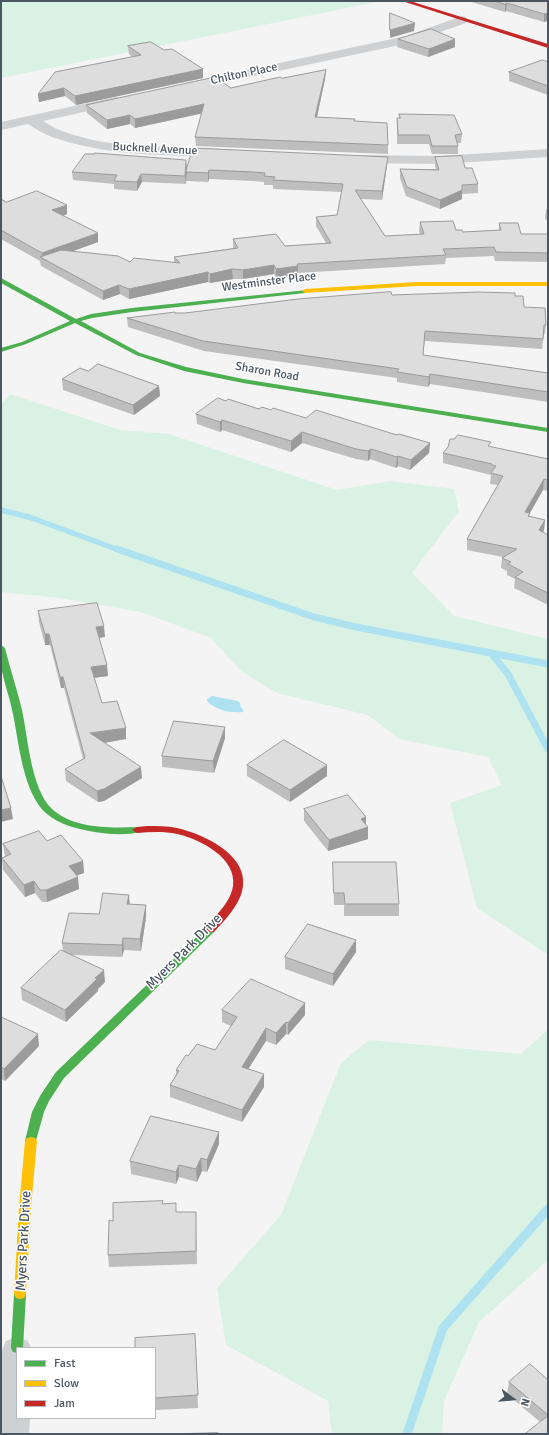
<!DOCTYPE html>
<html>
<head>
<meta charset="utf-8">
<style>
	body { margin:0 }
	#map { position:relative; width:549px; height:1435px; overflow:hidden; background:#f4f4f4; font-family:Signika,sans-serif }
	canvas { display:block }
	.frame { position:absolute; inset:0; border:2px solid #4a5661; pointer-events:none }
	.legend { position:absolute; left:16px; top:1347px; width:140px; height:72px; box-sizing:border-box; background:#fff; border:1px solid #b7bbc0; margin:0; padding:5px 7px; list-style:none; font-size:12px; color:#4a5661 }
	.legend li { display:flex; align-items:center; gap:8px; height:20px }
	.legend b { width:20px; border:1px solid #b7bbc0 }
	.north { position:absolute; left:493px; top:1379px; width:40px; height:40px; -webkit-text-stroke:3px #fff; paint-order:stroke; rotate:106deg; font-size:11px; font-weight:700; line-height:16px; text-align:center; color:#4a5661 }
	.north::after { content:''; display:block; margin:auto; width:14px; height:18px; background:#4a5661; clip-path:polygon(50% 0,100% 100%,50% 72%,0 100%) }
</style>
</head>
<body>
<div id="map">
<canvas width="549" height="1435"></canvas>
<div class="frame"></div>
<ul class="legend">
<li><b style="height:5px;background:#4caf50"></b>Fast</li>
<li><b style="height:5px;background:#ffc107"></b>Slow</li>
<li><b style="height:5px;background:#c62828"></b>Jam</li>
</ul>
<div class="north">N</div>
</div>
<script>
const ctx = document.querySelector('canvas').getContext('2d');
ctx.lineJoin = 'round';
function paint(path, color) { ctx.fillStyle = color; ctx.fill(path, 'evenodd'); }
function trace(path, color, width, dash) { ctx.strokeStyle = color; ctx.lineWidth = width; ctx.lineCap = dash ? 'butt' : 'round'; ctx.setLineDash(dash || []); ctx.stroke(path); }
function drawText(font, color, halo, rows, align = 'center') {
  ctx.font = font + ' Signika,sans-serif'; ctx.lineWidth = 3; ctx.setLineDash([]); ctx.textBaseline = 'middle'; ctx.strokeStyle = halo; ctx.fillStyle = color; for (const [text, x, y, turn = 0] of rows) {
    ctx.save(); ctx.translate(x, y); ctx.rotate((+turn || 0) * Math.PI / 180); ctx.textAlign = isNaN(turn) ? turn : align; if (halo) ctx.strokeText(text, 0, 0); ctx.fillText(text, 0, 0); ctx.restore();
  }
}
paint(new Path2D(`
	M1,1H382L1,78Z
	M10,394L120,430L169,434L337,490L391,481L454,489L459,511L412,573L454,616L548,639V955L477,908L450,803L502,785L488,757L399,739L368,715L277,693L241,671L211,638L141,612L60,598L1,592V404Z
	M548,1029V1260L479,1322L444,1401L442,1434H332L328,1401L226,1345L217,1288L281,1215L341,1063L369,1040L521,1054Z`), '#d9f2e3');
paint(new Path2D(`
	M212,696L238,701L240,703L241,708L243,709V712C232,713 216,711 207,701V699Z`), '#aee2f0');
trace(new Path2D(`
	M1,510L29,517L119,550`), '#aee2f0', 5.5);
trace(new Path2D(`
	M117,549L314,617L356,627L548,664
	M492,654L508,674L548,749`), '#aee2f0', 7);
trace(new Path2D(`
	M407,1434L443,1328L548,1209`), '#aee2f0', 9);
paint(new Path2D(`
	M462,16L466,17L468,20L466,23L409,43L190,90L185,89L183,86L185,83L190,82L406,36Z
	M115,97L120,98L122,101L120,104L43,121C49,124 55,129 62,131C112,150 169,146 221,149L226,150L228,153L226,156L221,157C164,155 106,156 52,137C44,134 36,129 28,124L1,130V122Z
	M548,149V157L441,164L357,163L352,162L350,159L352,156L357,155L441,156Z
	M17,1337L28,1341L31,1348H17V1418H30L29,1434H1L2,1350L6,1341Z`), '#ced0d2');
paint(new Path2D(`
	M1,278L76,319L91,314L132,308L307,290V292L305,293L132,312L92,318L81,321L140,353L186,367L243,379L548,428V432L243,383L184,371L136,355L75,323L26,344L1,352V348L22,342L70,321L1,283Z
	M1,645L5,648C10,669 17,689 22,710C28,738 31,789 52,809C74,829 110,828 137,827L140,828L142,830L140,832C125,836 104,834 89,831C74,828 59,824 47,814C23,794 19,743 13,714C10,698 4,683 1,667C0,660 1,652 1,645Z
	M210,927L214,928L215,930L214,932L64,1078L49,1101L44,1112L35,1144L31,1145L27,1144L25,1141L32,1112L40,1096L56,1072L206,928Z
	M20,1289L24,1290L26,1294L23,1348H17V1353L13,1352L11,1348L14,1294L16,1290Z`), '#4caf50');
paint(new Path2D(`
	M417,282H548V286H417L305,293L302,291L305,289Z
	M31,1137L35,1138L37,1141L31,1207L26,1294L24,1298L20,1299L16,1298L14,1294L19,1207L25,1141L27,1138Z`), '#ffc107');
paint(new Path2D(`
	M402,1H410L548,44V48Z
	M147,826C157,826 167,826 177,828C203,834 247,854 243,886C241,904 225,920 214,932H206L205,930C214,915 230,905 233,886C237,858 200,839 177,834C164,831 150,832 137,833L132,830L137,827Z`), '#c62828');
paint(new Path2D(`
	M468,1H548V21H547L544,22L506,11L505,12Z
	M398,39L455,47L428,57L397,47Z
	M128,46L164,50L203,69V78L76,105L65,96L39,102L38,94L132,57L129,54Z
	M548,62V95L509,81V72Z
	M326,70L325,79L317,117L355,119V121L388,145V154L196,146L195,137L202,113L135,128L130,124L107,129L87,113L86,105L231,88Z
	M399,114L462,134L461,143H457L458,146V154H432L429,144H397V118H399Z
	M388,157L387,165L382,200L361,199L385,236L420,234L419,231L420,222L463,232L499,230V223L521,234H548V262L495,261L494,256L446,258L445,264L298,273V275L276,278L274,274L243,279H233L210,283L208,282L129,299L120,294L103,300L41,266L40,261L1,239V199L6,202L67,214L63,216L98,233V242L73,251L130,262H174V257L233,248V239L285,246L326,243L316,226V217L337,215L342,192L273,189V185H264V182L253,181L209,179L208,182L186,181V174V184L142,182L137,191L114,189V184L73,180L72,172L186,171Z
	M435,157L465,168L478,184V193L462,194V199L440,209L406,196L400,178V169H436L435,166Z
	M546,209H548V223L545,218Z
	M392,295L515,296L524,307L546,325L545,334H544L542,349L425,341L423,355L548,373V402L430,384L428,387L397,382V378L204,351L128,327L127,318Z
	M62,379L159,386L160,396L134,415L63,390Z
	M226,401L259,409L271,410L306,418L397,435L430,443L429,453L410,470L398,466L396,468L370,459L368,461L356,459L302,443L291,452L222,430L220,432L197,424L196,414Z
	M448,447H491L548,459V491L543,490L530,513L529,517L545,520L544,530L543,532L548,535V605L514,588L515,579L507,575V571L501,568L502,558L503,557L467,550V539L498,485L490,484L491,475L443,463V453Z
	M38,611L105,637L99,638L108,676L94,678L102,703L126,739L104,743L142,778L104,801L98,802L66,781L65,769L83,759L64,688H61L50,645H45L39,622Z
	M225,738L214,773L162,767V756Z
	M247,765L327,776L290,802L247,776Z
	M304,809L366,817V824L368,839L328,851L304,821Z
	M47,841L83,861L84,873L77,875L79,889L47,902H42L35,893L25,897L3,870L2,858L5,857L3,844Z
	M333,862L399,904V916H344V905H334Z
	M129,904L146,905V917L141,951L124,950L122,957L73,955L105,982L98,989V991L66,1022L22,1000L21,988L63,950L62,943L99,914Z
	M356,952L333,986L285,969V957Z
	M305,1003V1015L288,1035L286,1034L276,1045L266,1041L248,1069L264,1087L242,1122L170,1097V1085L176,1075V1070L188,1056L215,1050L231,1026L222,1022V1010Z
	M1,1017L39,1046L5,1081L1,1079Z
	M219,1132V1144L207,1172L202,1171L197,1182L179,1177L176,1184L131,1174L130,1161Z
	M163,1204L176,1212H196L197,1264L109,1267L108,1255L113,1221Z
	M195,1334L198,1408L155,1410V1348Z
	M548,1380V1434L540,1422L507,1394L509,1382Z`), '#bebebf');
paint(new Path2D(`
	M507,3L506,11L505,12V4Z
	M547,13V21L544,22V14Z
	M415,23L414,31L390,38V30Z
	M455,39V47L428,57L429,49Z
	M203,69V78L76,105L75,96Z
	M326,70L325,79L315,126V117Z
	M64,88L65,96L39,102L38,94Z
	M204,104V113L135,128V119Z
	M130,115V124L107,129V120Z
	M388,157L387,165L382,200V191Z
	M186,160L187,169L186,184L185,176Z
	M209,170V179L208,182V173Z
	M141,174L142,182L137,191V182Z
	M462,190V199L440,209V200Z
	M67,205V214L53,219L52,210Z
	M98,233V242L46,261L42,259V253Z
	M274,265V274L243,279V270Z
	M298,266V275L276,278V269Z
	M232,269L233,279L210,283V274Z
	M208,272V282L129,299V289Z
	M119,285L120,294L103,300V291Z
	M430,374V384L428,387L429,377Z
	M159,386L160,396L134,415L133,405Z
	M222,420V430L220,432V422Z
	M302,432V443L291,452V441Z
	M430,443L429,453L410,470L411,460Z
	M371,449L370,459L368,461V451Z
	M398,456V466L396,468L397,457Z
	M544,479L543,490L524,523L525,512Z
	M545,520L544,530L538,541L539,530Z
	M104,626L105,637L97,638L96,627Z
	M45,634H49L50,645H45Z
	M107,665L108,676L92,678L91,667Z
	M60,677H63L64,688H61Z
	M225,727V738L214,773L213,761Z
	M126,728V739L91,745L90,733Z
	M327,765V776L290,802V790Z
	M141,767L142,778L104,801L98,802L97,791Z
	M11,808L13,819L1,822V810Z
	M366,817V828L368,827V839L328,851L329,840L361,819Z
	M83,861L84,873L70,878L69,866Z
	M78,877L79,889L47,902L46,890Z
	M34,881L35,893L25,897L24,885Z
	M129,895L130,907L127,904Z
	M146,905V917L141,951L140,939Z
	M123,938L124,950L122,957V945Z
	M356,940V952L333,986V974Z
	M104,970L105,982L98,989V991L66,1022L65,1010L95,978Z
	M305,1003V1015L288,1035V1023Z
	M286,1022V1034L276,1045V1033Z
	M266,1028V1041L242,1079V1067Z
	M38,1034L39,1046L5,1081L4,1069Z
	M264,1074V1087L242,1122V1110Z
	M219,1132V1144L207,1172V1160Z
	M201,1158L202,1171L197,1182L196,1169Z
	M179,1165V1177L176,1184V1172Z`), '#9b9b9b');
const building = new Path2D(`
	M494,1H548V13L544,14L507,3L505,4Z
	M390,13L415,23L390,30Z
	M431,29L455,39L429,49L398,39Z
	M151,42L164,50L172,49L203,69L75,96L64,88L38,94L55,72L141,55L128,46Z
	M543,60L548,62V86L509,72Z
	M326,70L315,117L355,119L354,121L387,123L388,145L195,137L204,104L135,119L130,115L107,120L86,105L215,77L231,88L280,77L282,78Z
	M399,114L454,115L462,134L455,135L458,146H432L429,135H398L397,118H400Z
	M193,148L388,157L382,191L355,190L385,236L424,234L420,222L453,221L456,230H462L463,232L501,230L499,223H518L521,234H548V253L496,252L494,247L443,249L446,255L297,264L298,266L276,269L274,265L243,270L232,269L210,274L208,272L129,289L119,285L103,291L40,257L61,250L118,256L130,262L134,258L180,263L174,257L238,248L233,239L276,234L285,246L331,243L316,217L337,215L343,184L273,180L275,177L264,176L265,173L253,172L209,170L208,173L186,172Z
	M95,153L186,160L185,176L141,174L137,182L114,181L117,175L72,172L85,154H94Z
	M462,156L465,168H472L478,184L462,185V190L440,200L407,187L400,169L439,170L435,157Z
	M37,191L67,205L52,210L98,233L42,253L1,230V199L6,202Z
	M391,292L392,295L478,292L515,293V296H523L524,307L545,308L546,325H544L543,339L425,331L423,355L548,373V392L430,374L429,377L397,372L399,369L203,341L127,318L175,312V313H185L298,299Z
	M98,364L159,386L133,405L62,379L80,368L88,371Z
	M218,398L226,401L228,399L259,409L262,407L271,410L273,408L306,418L316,410L397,435L399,434L430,443L411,460L398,456L397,457L371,449L368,451L356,449L302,432L291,441L222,420L220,422L196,414Z
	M458,435L491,442L488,446L548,459V480L544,479L525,512L530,513L528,516L545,520L539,530L548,535V593L515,577L523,572L508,564L511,562L502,558L517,549L467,539L503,476L491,473L496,466L492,465V464L443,453L448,447L450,439H454Z
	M97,603L104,626L96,627L107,665L91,667L102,703L117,701L126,728L90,733L141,767L104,789L97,791L65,769L85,758L63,677H60L49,634H45L38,611Z
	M174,721L225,727L213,761L162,756Z
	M284,740L327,765L290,790L247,765Z
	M1,776L11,808L1,810Z
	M348,795L366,817L361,819L368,827L329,840L304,809Z
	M39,831L47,841L61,835L83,861L69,866L78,877L46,890H40L34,881L24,885L2,858L11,854L3,844Z
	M333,862H396L399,904H345L344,893H334Z
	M103,893L129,895L127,904L146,905L140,939L123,938L122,945L62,943L69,913L99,914Z
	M308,924L356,940L333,974L285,957Z
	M61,950L104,970L95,978L97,979L65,1010L21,988Z
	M251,979L305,1003L288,1023L286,1022L276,1033L266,1028L242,1067L264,1074L242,1110L170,1085L179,1071L176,1070L186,1055L188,1056L197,1044L215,1050L237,1017L222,1010Z
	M1,1017L38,1034L4,1069L1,1067Z
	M151,1116L219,1132L207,1160L201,1158L196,1169L179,1165L176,1172L130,1161Z
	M163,1201L162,1204L176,1203V1212H196V1251L108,1255L109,1220L113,1221V1203Z
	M195,1334L198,1395L155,1398V1348H135V1338Z
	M530,1364L548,1380V1415L509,1382Z
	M548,1416V1434H525Z
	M218,1433V1434H171Z`);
paint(building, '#ddddde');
trace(building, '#9b9b9b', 1);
drawText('12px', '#4a5661', '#fff', [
	["Chilton Place",244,74,-12],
	["Bucknell Avenue",155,149,3],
	["Westminster Place",269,282,-7],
	["Sharon Road",267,372,10]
]);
drawText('14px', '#4a5661', '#fff', [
	["Myers Park Drive",184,952,-45],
	["Myers Park Drive",24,1241,-87]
]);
</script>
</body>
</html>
